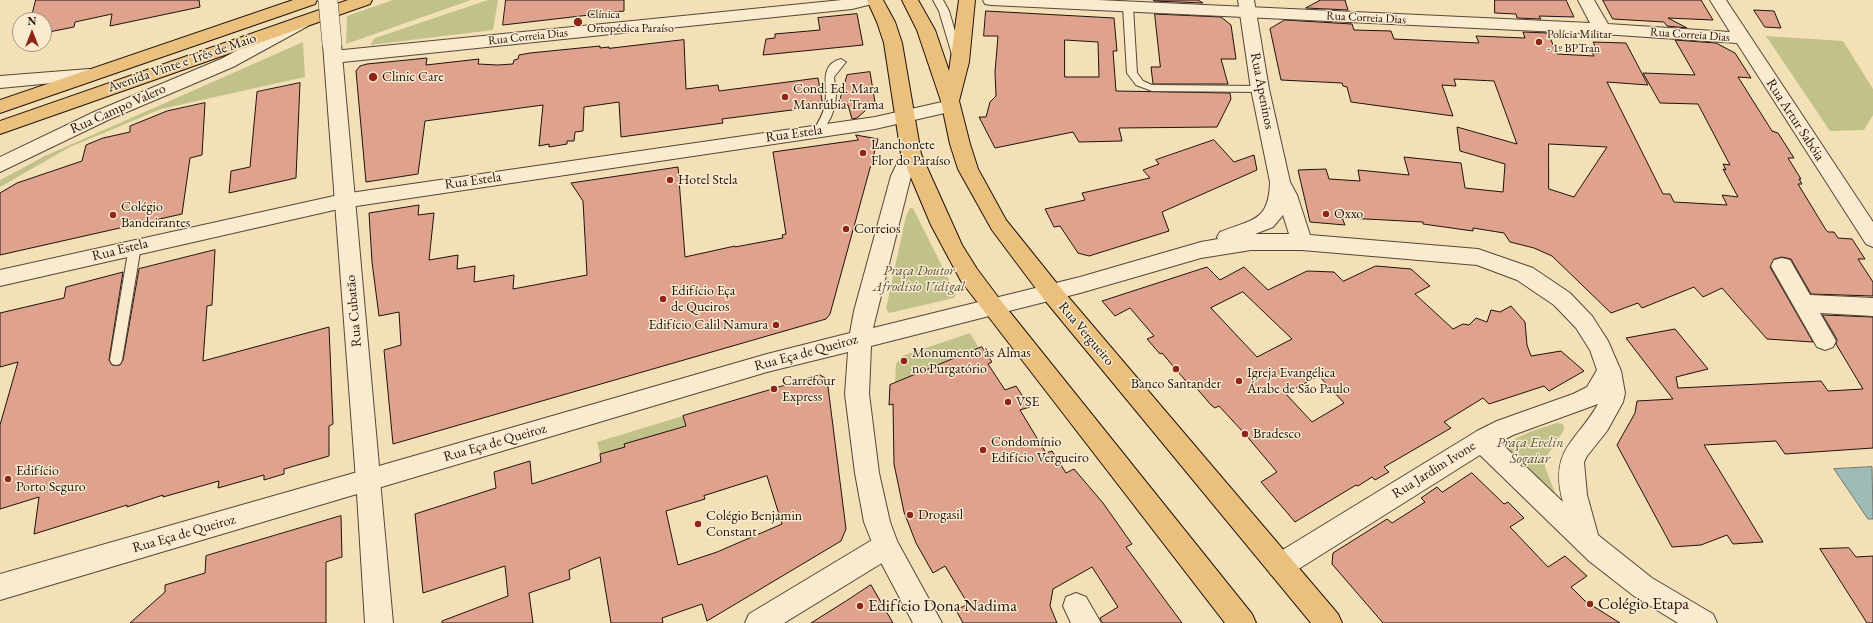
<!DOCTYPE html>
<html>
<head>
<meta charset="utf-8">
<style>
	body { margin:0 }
	#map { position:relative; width:1873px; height:623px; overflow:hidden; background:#f4e0b7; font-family:"EB Garamond",serif }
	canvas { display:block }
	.north { position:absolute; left:12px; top:12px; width:40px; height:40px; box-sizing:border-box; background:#f8ebd0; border:1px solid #a29482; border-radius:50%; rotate:0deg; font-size:11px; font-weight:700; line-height:16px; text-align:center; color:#20120c }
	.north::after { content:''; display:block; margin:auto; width:14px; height:18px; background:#8f2418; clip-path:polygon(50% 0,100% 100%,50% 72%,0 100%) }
</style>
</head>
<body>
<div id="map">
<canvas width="1873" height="623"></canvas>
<div class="north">N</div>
</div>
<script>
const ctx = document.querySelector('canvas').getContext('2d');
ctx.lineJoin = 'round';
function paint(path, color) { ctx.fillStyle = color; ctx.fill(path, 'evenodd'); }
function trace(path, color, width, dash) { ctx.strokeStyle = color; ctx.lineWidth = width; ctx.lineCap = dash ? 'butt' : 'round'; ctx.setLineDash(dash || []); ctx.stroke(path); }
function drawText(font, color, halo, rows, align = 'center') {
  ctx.font = font + ' "EB Garamond",serif'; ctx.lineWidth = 3; ctx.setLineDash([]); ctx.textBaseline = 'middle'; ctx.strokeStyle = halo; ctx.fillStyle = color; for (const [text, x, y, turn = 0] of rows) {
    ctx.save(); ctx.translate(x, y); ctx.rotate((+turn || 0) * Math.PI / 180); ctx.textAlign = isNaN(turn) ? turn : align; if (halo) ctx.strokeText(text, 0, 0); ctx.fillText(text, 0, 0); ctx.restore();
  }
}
paint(new Path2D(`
	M393,0H471L346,44L347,16Z
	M488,0H498L493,30L370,45L375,38Z
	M1766,36L1843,41L1873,89V115L1864,130L1830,131Z
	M303,42L305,77L161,109L70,147L0,187V180L45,156Z
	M910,208H913L956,294L954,298L889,313L886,309L906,216Z
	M970,333L979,348L895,383L896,364L902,356Z
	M683,416L687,429L624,445L625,447L600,454L597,442Z
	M1557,423L1563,424L1564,430L1546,457L1545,467L1555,493L1552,494L1503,448L1504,444L1532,431Z`), '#c1c18a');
const water = new Path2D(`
	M1872,467L1873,519H1868L1834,469Z`);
paint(water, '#9ebbb7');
trace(water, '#6c7773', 1);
const building = new Path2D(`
	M36,0H199L200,7L110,26L112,14L75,22L74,27L44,33V20H31Z
	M506,0H624V11L503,25Z
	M1154,0H1198L1203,3L1154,1Z
	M1321,0H1345L1348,10L1306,8Z
	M1495,0H1566L1574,17L1539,16L1541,19L1517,18L1516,14L1495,13Z
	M1603,0H1701L1713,20L1668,18L1687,28L1667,26L1664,22L1613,19Z
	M1754,10L1774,11L1781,28L1765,27Z
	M986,11L1114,18L1117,51H1113L1116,91L1230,93L1231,99L1217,127L1119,128L1122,141L1079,142L1073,132L995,148L979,117H986L990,102L996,96L995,72L998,36H984ZM1065,40L1098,42L1099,77H1065Z
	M857,14L863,45L763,55L766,39L775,38V34L820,30L818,18Z
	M1155,14L1221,17L1231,25L1236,59H1221L1228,84H1153L1151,67H1160Z
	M1285,20L1352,24L1354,30L1391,31L1394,39L1479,43L1476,36L1525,38L1523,32L1548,33L1557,54L1594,56L1592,53H1599L1593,42L1626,43L1648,85L1607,82L1663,194H1670L1674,202L1727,205L1722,195L1738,197L1723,169L1726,170L1723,164L1730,165L1698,104L1660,103L1643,73L1695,75L1675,40L1716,43L1735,53L1751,78L1738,77L1772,131L1778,133L1794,158H1788L1801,179H1799L1802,184H1798L1826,230L1828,232H1834L1838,238L1852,239L1865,259H1858L1873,282V296L1811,294L1791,259L1782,257L1774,259L1770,267L1813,342L1767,339L1722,288L1703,297L1694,287L1642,308L1638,303L1611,313L1552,256L1534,248L1510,242L1504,233L1473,228V231L1423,224V222L1366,219L1342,218L1345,225L1310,222L1298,170L1326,169L1329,179L1360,181L1358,170L1409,175L1404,157L1461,163L1465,188L1503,192L1505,164L1460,151L1457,127L1517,144L1494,81L1454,79L1456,86L1442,85L1453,116L1351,102L1347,87L1343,86L1342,83L1281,80L1270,29ZM1549,144L1607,147L1574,197L1549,189Z
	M684,40L686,89L718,85L719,91L818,78L823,106L722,119L723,123L621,137L619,102L584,107L583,131L575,132L574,141H567V144L549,147V144L539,146L543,105L425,121L418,174L366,182L356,71L360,66L367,64L427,58L426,65L479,59L478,64L498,65L513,64L514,60L518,59L519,55L530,53L600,46V48L609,47V48Z
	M870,72L875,102L857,118L852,119L848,105L838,106L847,75Z
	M300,83L296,178L229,193L231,171L250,167L257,92Z
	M205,103L202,155L190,158L182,214L0,255V193L17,183L82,161L86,145L103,138L130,132V126L167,111Z
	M856,135L878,139L830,314L826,319L393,444L384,350L401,345L399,312L379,316L372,262L369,213L419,205L418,215L434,213L429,260L458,255L457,269L475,266L474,282L514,275L513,289L587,275L583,201L571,183L678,167L685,257L735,246V247L783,238L782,235L786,234L773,152L858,140Z
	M1214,140L1234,162L1254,155L1257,170L1162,212L1169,231L1089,256L1078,253L1060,226L1054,227L1045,209L1085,200L1082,193L1150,178L1143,170L1159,164L1156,160Z
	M215,250L212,305L207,306L203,361L329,327L333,424L329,426V456L284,469V474L264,480V475L218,488L219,481L163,497V495L127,507V505L34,534L39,497L0,509V425L18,362L0,367V313L64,298L66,287L123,272L109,360L112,365H120L123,360L139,269Z
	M1376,266L1411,269L1430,286L1415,294L1453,329L1463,324L1469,325L1476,318L1487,322L1491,310L1500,312L1511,306L1525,322L1527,345L1531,356L1561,351L1584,371L1549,391L1544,386L1489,404L1483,398L1444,422L1451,428L1384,467L1389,472L1375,480L1372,477L1358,486L1356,485L1295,522L1261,482L1277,472L1245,434L1219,406L1215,408L1211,405L1193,384L1190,386L1162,353L1160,354L1147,339L1154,336L1130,308L1115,316L1102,301L1207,267L1220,280L1244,267L1268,290L1307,271L1334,272L1343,281ZM1243,292L1292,339L1257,357L1211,308ZM1319,376L1344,403L1312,422L1286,394Z
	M1823,315L1873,317V448L1785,454L1776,441L1704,445L1763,542L1733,544L1727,535L1701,545L1672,547L1617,445L1635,413L1637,401L1673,399L1626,338L1675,329L1708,369L1676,377L1678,388L1821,381L1828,391L1863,389L1836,344L1837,340Z
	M982,347L992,362L988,364L1005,390L1016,386L1030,407L1020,410L1046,453L1052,451L1066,473L1074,469L1103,503L1132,544L1126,547L1182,623H1102L1100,618L1118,607L1092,567L1053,589L1050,606L1057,623H963L956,610L968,604L945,566L933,573L916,543L904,512L894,464L893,404L889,405L890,385Z
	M820,375L827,379L846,529L841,541L707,621L702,604L662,618L663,623H611L600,557L569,570L570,579L529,593L533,623H442V621L508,596L505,566L423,593L415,514L496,488L494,472L530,461L532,484L601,462L600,454L625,447L624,444L686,426L683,416ZM767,476L782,524L717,552L678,565L666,511L705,499L704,496Z
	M1472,473L1504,504L1508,502L1524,518L1510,527L1548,567L1565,556L1587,576L1571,587L1585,601L1620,623H1383L1332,564L1333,553L1387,519L1392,523L1425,502L1421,498L1437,487L1442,492Z
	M341,516L342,557L326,562V623H130L165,592V585L205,573L206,556Z
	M1849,548L1856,557L1873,556V623H1867L1820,549Z
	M871,585L893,623H811L846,601Z`);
paint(building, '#dfa28d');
trace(building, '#20120c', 1);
const service = new Path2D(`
	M933,0H943L949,11L963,58L961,60H955L953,58L939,11Z
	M1128,4L1133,7L1137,73L1143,81L1152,85L1260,86L1265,89L1260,92L1152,91L1136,85L1127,73L1123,7Z
	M841,59L846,62L834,77L836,95L835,106L831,117L822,133H814L813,131C818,123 823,115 825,105C829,90 817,65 841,59Z
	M135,242L139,243L141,246L122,360L120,364L116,365L112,364L110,360L129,246L131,243Z`);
const minor = new Path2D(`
	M842,0H874L872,4L852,9L333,63L327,61L324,57L327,53L333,51Z
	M983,0H1098L1590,23L1578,0H1594L1608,24L1730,32L1710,0H1726L1873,222V247L1866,244L1737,43L1602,34L991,5L985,4Z
	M302,17L308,18L311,22L308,26L233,67L108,120L0,172V157L94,112L221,59L296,18Z
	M89,69L95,71L98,75L95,79L0,88V76Z
	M951,100L958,102L960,106L958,110L875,129L343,208L0,286V270L343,194L875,117Z
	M1782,258L1790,260L1810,295L1873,298V316L1820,313L1836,341L1833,347L1825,350L1817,347L1771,266L1774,260Z
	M368,469L377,472L380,480L393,623H365L357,494L0,600V574Z
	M886,534L895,537L899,546L895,555L784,623H745L749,614L877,537Z
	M1076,593L1086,597L1101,623H1071L1063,606L1066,597Z`);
const tertiary = new Path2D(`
	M1238,0H1254L1269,89L1290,182L1297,195L1310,235L1478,249L1533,268L1570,293L1592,316L1608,341L1621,371L1625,393L1623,402L1607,431L1587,456L1584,462L1587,495L1598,535L1652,578L1713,614L1717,623H1678L1634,596L1589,561L1480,455L1289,575L1280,578L1271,575L1267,566L1271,557L1477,431L1497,421L1573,394L1587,387L1597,370L1590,350L1576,328L1554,305L1517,280L1477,265L1302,250H1251L1201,258L1080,293L871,346L869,394L879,473L890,522L897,541L942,623H913L877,555L864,522L855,473L845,394L848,352L767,372L368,491L359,488L356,480L323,44L326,40L332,39L338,40L341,44L379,466L767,354L850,333L854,311L891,176L904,149L911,147L918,149L921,154L911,176L873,328L1080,277L1201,242L1218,239L1217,237L1220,232C1252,219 1269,222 1270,182L1251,89ZM1283,215L1289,234H1255L1273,227ZM1598,404C1576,443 1549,449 1563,502L1500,442L1513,435Z`);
const primary = new Path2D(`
	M867,0H883L895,22L902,43L921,154L962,245L977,269L1001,301L1252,614L1256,623H1225L961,281L931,225L901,154L884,43L877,22Z
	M902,0H918L935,30L949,71L959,0H975L969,62L959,101L970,144L978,169L1006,220L1059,286L1338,614L1342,623H1311L1043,298L992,230L958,169L950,144L941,101L917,30Z`);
const trunk = new Path2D(`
	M293,0H317L315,4L0,113V100Z
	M348,0H372L370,4L0,134V121Z`);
trace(service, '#554637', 2);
trace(minor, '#554637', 2);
trace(tertiary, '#554637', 2);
trace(primary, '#20120c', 2);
trace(trunk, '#20120c', 2);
paint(service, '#f8ebd0');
paint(minor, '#f8ebd0');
paint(tertiary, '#f8ebd0');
paint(primary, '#eac07c');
paint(trunk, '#eac07c');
const tertiaryBridge = new Path2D(`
	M328,0L332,44`);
trace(tertiaryBridge, '#554637', 20, []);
trace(tertiaryBridge, '#f8ebd0', 19);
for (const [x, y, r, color] of [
	[578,22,5,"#8f2418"],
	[1539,42,4,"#8f2418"],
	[373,77,5,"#8f2418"],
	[785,97,4,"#8f2418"],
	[863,153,4,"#8f2418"],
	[670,180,4,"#8f2418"],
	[1326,214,4,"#8f2418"],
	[113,215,4,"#8f2418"],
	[846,229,4,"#8f2418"],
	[663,299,4,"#8f2418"],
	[776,325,4,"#8f2418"],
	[904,361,4,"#8f2418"],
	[1176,369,4,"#8f2418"],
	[1239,381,4,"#8f2418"],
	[774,389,4,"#8f2418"],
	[1008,402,4,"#8f2418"],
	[1245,434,4,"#8f2418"],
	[983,450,4,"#8f2418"],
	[8,479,4,"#8f2418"],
	[910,515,4,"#8f2418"],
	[698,524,4,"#8f2418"],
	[1590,604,4,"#8f2418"],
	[860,606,4,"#8f2418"]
]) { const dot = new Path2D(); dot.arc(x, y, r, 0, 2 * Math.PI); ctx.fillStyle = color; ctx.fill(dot); trace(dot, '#f8ebd0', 1.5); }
drawText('12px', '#20120c', '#f8ebd0', [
	["Clínica",587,15],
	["Ortopédica Paraíso",587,29],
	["Polícia Militar",1547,35],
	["- 1º BPTran",1547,49]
], 'left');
drawText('12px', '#20120c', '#f8ebd0', [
	["Rua Correia Dias",1366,18,3],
	["Rua Correia Dias",1690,35,4],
	["Rua Correia Dias",528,37,-6]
]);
drawText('14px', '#20120c', '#f8ebd0', [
	["Avenida Vinte e Três de Maio",182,63,-19],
	["Rua Apeninos",1262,91,79],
	["Rua Campo Valero",118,109,-24],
	["Rua Artur Sabóia",1795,120,57],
	["Rua Estela",794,134,-8],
	["Rua Estela",473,181,-8],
	["Rua Estela",120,250,-14],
	["Rua Cubatão",354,311,-95],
	["Rua Vergueiro",1086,334,50],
	["Rua Eça de Queiroz",806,353,-15],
	["Rua Eça de Queiroz",495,443,-16],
	["Rua Jardim Ivone",1434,470,-32],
	["Rua Eça de Queiroz",184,534,-16]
]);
drawText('14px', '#20120c', '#f8ebd0', [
	["Clinic Care",382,77],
	["Cond. Ed. Mara",793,89],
	["Manrúbia Trama",793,105],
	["Lanchonete",871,145],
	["Flor do Paraíso",871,161],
	["Hotel Stela",678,180],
	["Colégio",121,207],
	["Bandeirantes",121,223],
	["Oxxo",1334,214],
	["Correios",854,229],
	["Edifício Eça",671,291],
	["de Queiros",671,307],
	["Edifício Calil Namura",768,325,"right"],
	["Monumento às Almas",912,353],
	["no Purgatório",912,369],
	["Igreja Evangélica",1247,373],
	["Árabe de São Paulo",1247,389],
	["Carrefour",782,381],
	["Express",782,397],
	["Banco Santander",1176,384,"center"],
	["VSE",1016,402],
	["Bradesco",1253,434],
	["Condomínio",991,442],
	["Edifício Vergueiro",991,458],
	["Edifício",16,471],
	["Porto Seguro",16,487],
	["Drogasil",918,515],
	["Colégio Benjamin",706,516],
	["Constant",706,532]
], 'left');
drawText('italic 14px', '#584f38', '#f8ebd0', [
	["Praça Doutor",919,271],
	["Afrodísio Vidigal",919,287],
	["Praça Evelin",1530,443],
	["Sogaiar",1530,459]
]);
drawText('17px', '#20120c', '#f8ebd0', [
	["Colégio Etapa",1598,604],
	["Edifício Dona Nadima",868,606]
], 'left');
</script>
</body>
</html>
